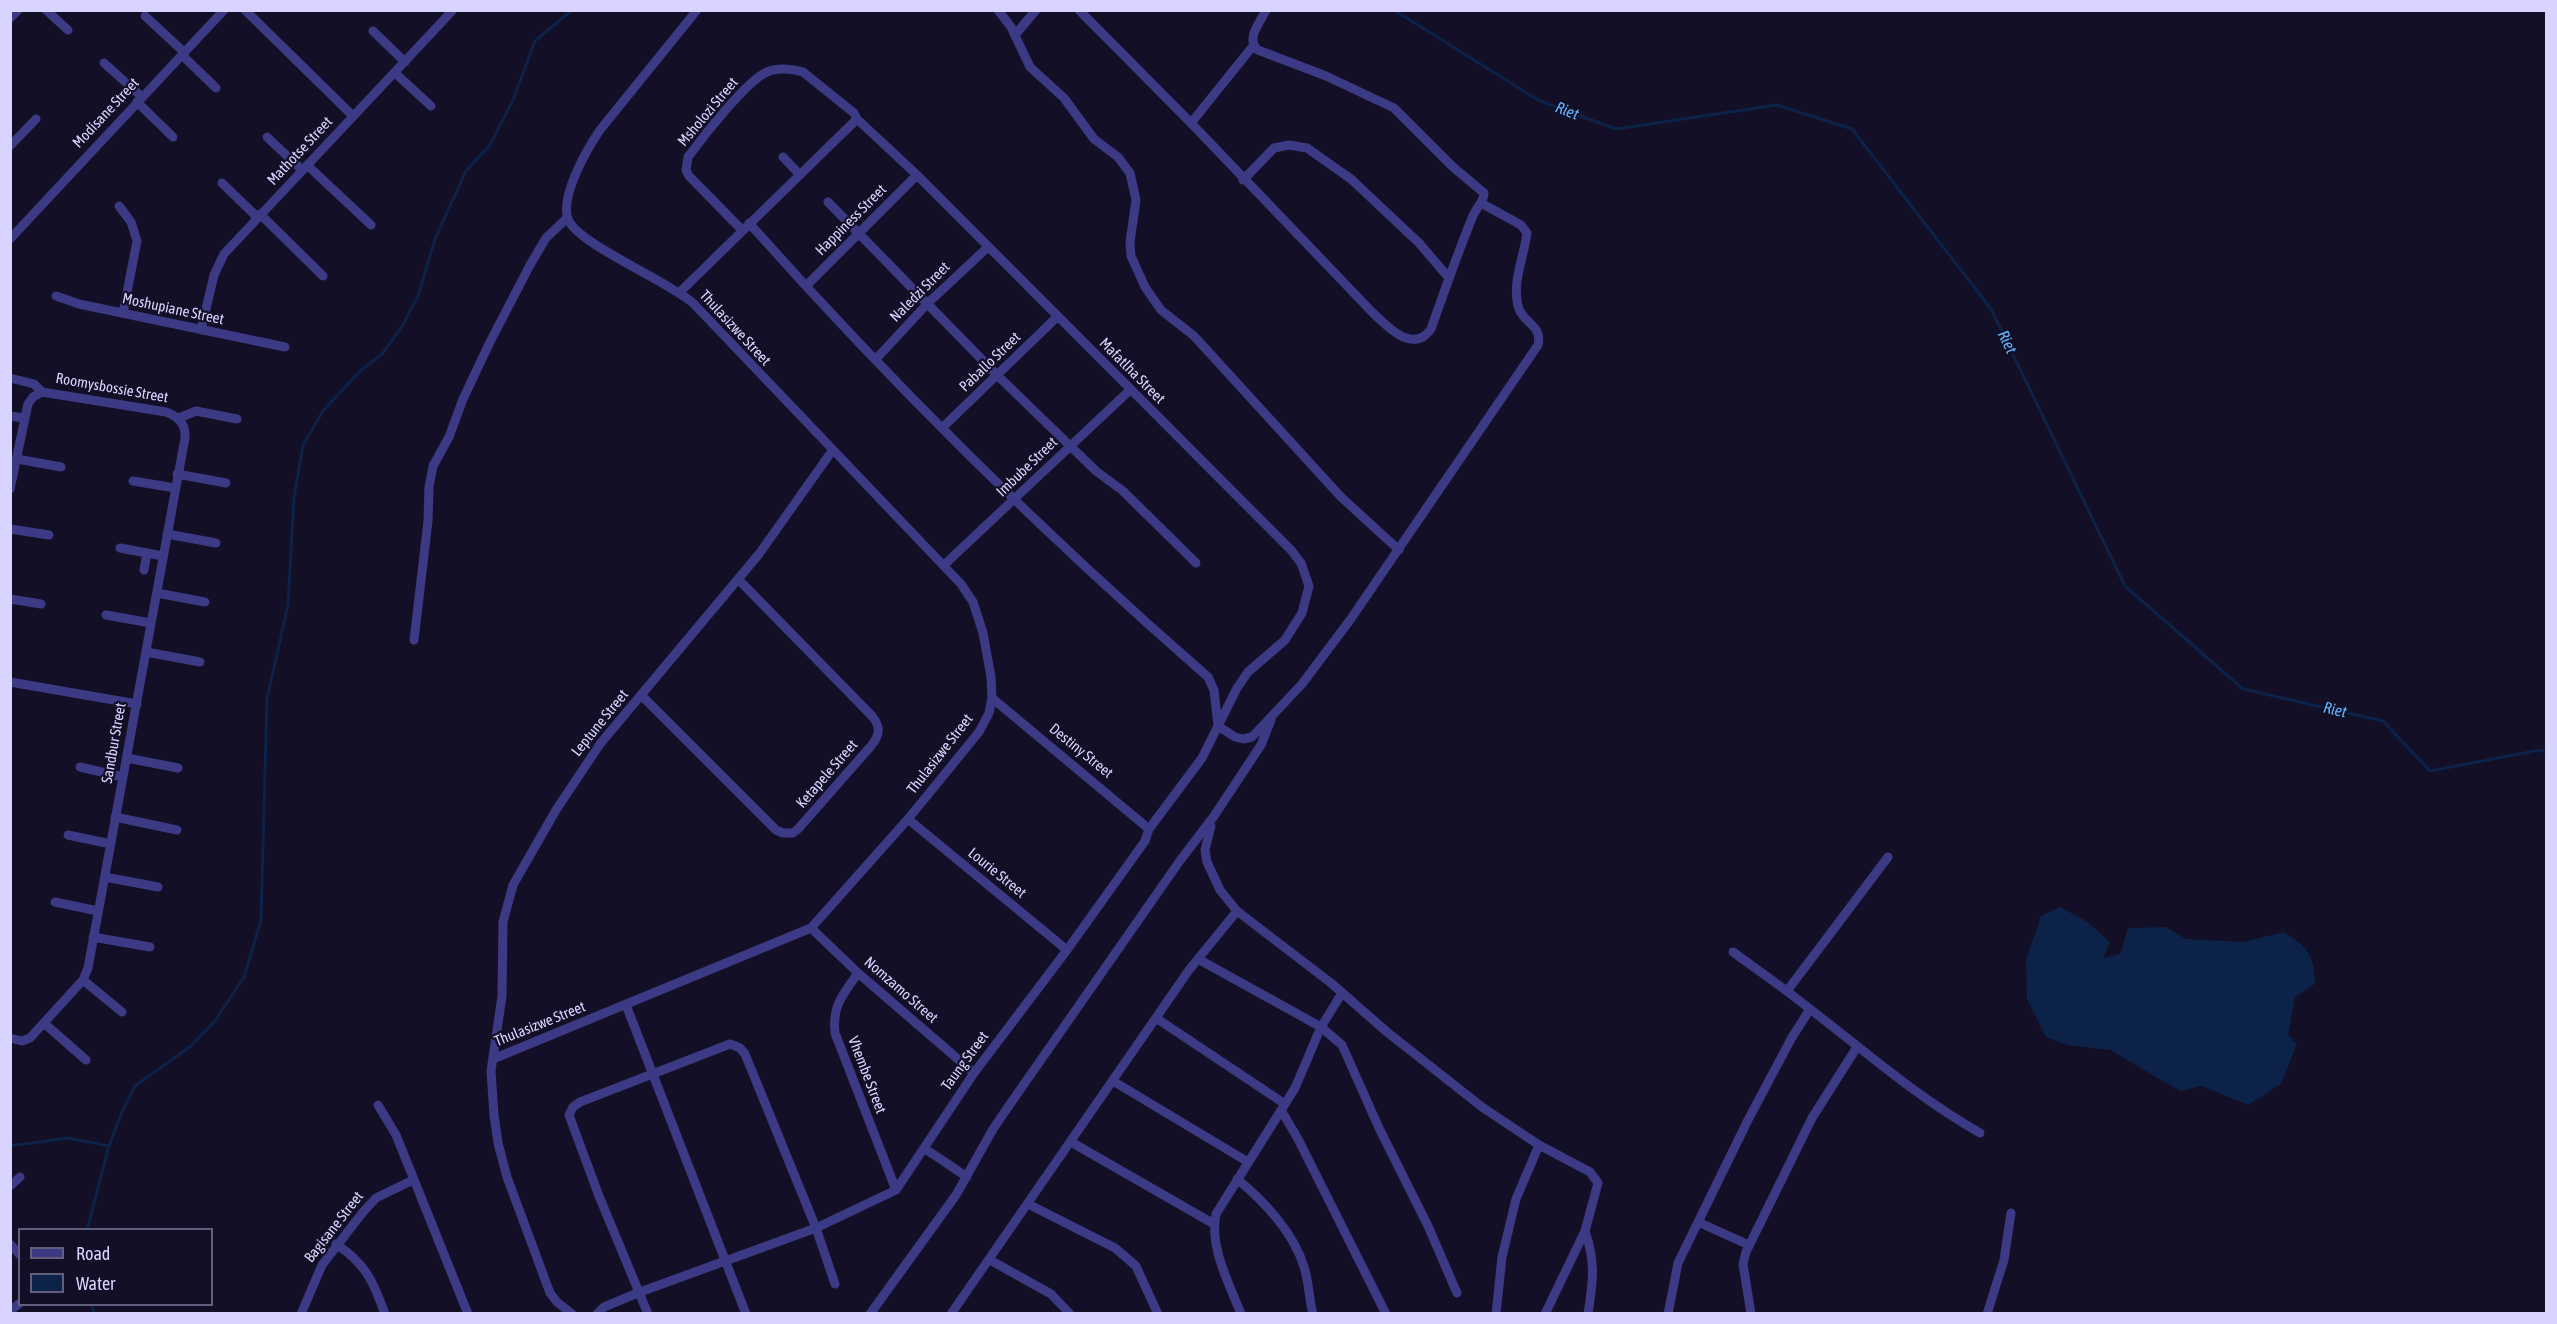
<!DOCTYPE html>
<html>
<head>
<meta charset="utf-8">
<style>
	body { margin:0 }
	#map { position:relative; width:2557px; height:1324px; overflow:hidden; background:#130f26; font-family:"Asap Condensed",sans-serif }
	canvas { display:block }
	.frame { position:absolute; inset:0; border:12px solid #d9d4ff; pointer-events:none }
	.legend { position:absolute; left:18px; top:1228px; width:195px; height:78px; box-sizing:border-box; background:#130f26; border:2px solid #625e7d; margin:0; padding:8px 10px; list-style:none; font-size:18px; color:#d9d4ff }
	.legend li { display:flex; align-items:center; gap:12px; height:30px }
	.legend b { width:30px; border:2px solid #625e7d }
</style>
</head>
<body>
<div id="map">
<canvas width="2557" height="1324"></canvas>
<div class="frame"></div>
<ul class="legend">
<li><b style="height:8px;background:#3d3a85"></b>Road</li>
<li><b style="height:16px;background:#0c2248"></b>Water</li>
</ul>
</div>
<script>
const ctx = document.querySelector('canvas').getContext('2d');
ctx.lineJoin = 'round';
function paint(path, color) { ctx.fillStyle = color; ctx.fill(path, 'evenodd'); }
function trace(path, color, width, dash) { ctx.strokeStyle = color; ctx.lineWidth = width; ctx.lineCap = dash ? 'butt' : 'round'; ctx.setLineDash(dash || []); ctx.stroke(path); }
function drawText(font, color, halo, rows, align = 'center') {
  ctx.font = font + ' "Asap Condensed",sans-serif'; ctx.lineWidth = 4.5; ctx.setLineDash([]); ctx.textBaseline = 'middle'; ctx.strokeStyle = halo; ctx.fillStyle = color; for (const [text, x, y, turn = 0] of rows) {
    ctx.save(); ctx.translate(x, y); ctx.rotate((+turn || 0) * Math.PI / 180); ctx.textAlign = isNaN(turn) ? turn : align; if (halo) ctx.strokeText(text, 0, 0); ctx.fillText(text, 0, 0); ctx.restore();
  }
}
paint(new Path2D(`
	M2060,907L2088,922L2110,943L2103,958L2120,954L2128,928L2166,927L2186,939L2243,942L2284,932C2308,947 2314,954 2315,984L2295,997L2288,1035L2297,1044L2281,1084L2248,1105L2202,1086L2180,1091L2110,1050L2067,1045L2046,1037L2027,999L2026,960L2041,916Z`), '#0c2248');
trace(new Path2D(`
	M1394,10L1538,100L1616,129L1777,105L1852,129L1991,309L2125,586L2243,689L2383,721L2430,771L2540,750L2546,752
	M10,1146L68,1138L109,1146
	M87,1230L109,1146L122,1112L135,1086L191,1046L215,1021L244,977L261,920L267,699L288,605L294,497L303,445L323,411L359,372L383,353L401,328L418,296L435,239L466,171L490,145L513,100L535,41L572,10
	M91,1304L95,1314`), '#0c2248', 3);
trace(new Path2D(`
	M46,10L68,30
	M245,10L353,116
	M998,10L1011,27L1030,67L1064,98L1094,139L1118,157L1130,173L1136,200L1130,242L1131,256L1145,287L1161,310L1194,336L1341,497L1399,550
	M1079,10L1191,123L1372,312C1387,326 1413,355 1431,329C1444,292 1457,255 1472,218C1475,209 1484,202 1484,193L1453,167L1394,108L1326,76L1258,50C1245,39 1260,23 1266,10
	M145,16L185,53
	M10,18L18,10
	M373,31L405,62
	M1015,35L1036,10
	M182,55L216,88
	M104,63L142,97
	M395,73L431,106
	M137,102L173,137
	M1191,123L1253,46
	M267,137L302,170
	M10,146L36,119
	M783,157L800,175
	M307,165L371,225
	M1243,180L1274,148L1289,145L1307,148L1351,179L1419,243L1449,278
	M222,183L257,217
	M828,202L998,376L1096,471L1123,491L1196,563
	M119,206L131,222L137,241L123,313
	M260,214L323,276
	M749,223C892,384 1046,536 1208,677L1214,690L1218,726L1235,737L1243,739L1252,737L1302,684L1350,620L1538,345C1543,325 1522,323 1518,306C1512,281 1524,257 1527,233L1521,225L1481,203
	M10,239L224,10
	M806,286L917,175
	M680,292L857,119
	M56,296L79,304L285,347
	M201,330L214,275L224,254L453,10
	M876,359L928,303L988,247
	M10,378L34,384L42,392
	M10,416L24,418
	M179,418L196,411L237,419
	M942,428L1057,317
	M17,459L61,467
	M177,474L226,483
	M133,481L175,488
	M10,489L28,404L33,397L42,392L166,412C179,417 186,424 185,438L88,968L83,980L30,1038L22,1041L10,1038
	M10,529L49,535
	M167,534L216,543
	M120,548L163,556
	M944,565L1130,390
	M144,570L147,553
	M157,593L205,602
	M10,599L41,604
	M106,615L151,623
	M414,640L428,521L429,487L433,466L449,437L463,399L490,342L530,265L546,238L567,218
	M146,652L200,662
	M10,682L137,704
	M642,696L776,830L783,833H793L798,829L871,746C880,735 881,727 872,716L739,580
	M992,698L1149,829
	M127,758L178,768
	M80,767L123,777
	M115,817L177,830
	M908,819L1067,950
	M1211,826L1205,850L1207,862L1220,890L1237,911L1331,983L1387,1032L1482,1107L1539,1145L1590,1172L1598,1183L1585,1231L1545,1314
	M68,835L111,844
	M105,877L158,887
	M55,902L98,911
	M811,928L858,973L974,1073
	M93,937L150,947
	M1733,952C1759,971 1785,989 1810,1009C1866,1052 1918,1098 1980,1133
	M1198,959L1321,1027L1342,1045L1379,1128L1428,1226L1457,1293
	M858,973C843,995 832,1005 835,1033L896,1190
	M83,980L122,1012
	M1787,991L1888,857
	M626,1005L746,1314
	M1156,1018L1285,1104
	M45,1024L86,1060
	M493,1059L811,928L908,819L979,732L989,713L992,698L991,677L983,633L973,602L961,584L693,303C668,281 576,243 568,219C560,196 587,149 600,130L697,10
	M1113,1081L1248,1162
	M378,1105L396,1135L468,1314
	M1281,1110L1298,1139L1386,1314
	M1071,1142L1214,1224
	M924,1148L967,1177
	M1237,1179C1264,1201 1294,1233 1304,1267C1309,1282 1309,1299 1313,1314
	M10,1186L20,1177
	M1028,1204L1115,1248L1136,1266L1158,1314
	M1698,1222L1749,1245
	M1585,1231C1596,1263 1593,1281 1588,1314
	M10,1244L20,1255
	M336,1244C366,1264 373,1281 385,1314
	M990,1260L1051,1294L1070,1314
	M10,1311L20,1303
	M301,1314L322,1265L363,1212L376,1198L413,1180
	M572,1314L557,1302L550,1293L507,1177L498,1143L494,1115L491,1071L502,996L503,922L513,885L556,810L600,744L759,554L832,451
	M597,1314L604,1307L640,1292L816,1228L896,1190L974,1073L1067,950L1145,841L1149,829L1202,758L1237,688L1248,672L1285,640L1302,613L1309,586L1301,563L1291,550L917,175L857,119L854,113L803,72C793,69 777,67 767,72C746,81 702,138 688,157L686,170L689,176L742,230
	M648,1314L599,1196L569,1115L573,1107L580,1102L730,1044L740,1048L745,1054L816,1228L835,1284
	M870,1314L956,1195L993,1129L1015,1097L1179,862L1214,816L1261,745L1271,720
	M951,1314L1189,970L1237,911
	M1241,1314C1229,1283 1209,1247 1216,1214L1295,1088L1321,1027L1342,993
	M1496,1314L1502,1257L1516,1199L1539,1145
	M1668,1314L1678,1263L1748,1120L1791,1039L1810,1009
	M1751,1314L1743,1264L1746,1252L1812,1118L1857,1047
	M1987,1314L2004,1260L2011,1213`), '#3d3a85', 9);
drawText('15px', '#d9d4ff', '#130f26', [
	["Msholozi Street",708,112,-50],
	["Modisane Street",106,113,-47],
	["Mathotse Street",300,151,-47],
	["Happiness Street",851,220,-45],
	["Naledzi Street",920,292,-45],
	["Moshupiane Street",173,309,12],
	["Thulasizwe Street",735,328,47],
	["Paballo Street",990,362,-44],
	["Mafatlha Street",1132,371,45],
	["Roomysbossie Street",112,388,10],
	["Imbube Street",1027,467,-44],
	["Leptune Street",600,723,-51],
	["Sandbur Street",114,743,-80],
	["Destiny Street",1081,751,39],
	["Thulasizwe Street",940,754,-52],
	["Ketapele Street",827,774,-49],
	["Lourie Street",997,873,39],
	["Nomzamo Street",901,990,41],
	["Thulasizwe Street",540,1024,-22],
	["Taung Street",965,1061,-54],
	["Vhembe Street",867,1075,69],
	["Bagisane Street",334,1227,-52]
]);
drawText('italic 16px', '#62b6ff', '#130f26', [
	["Riet",1567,111,21],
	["Riet",2007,342,64],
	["Riet",2335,710,13]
]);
</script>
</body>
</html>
